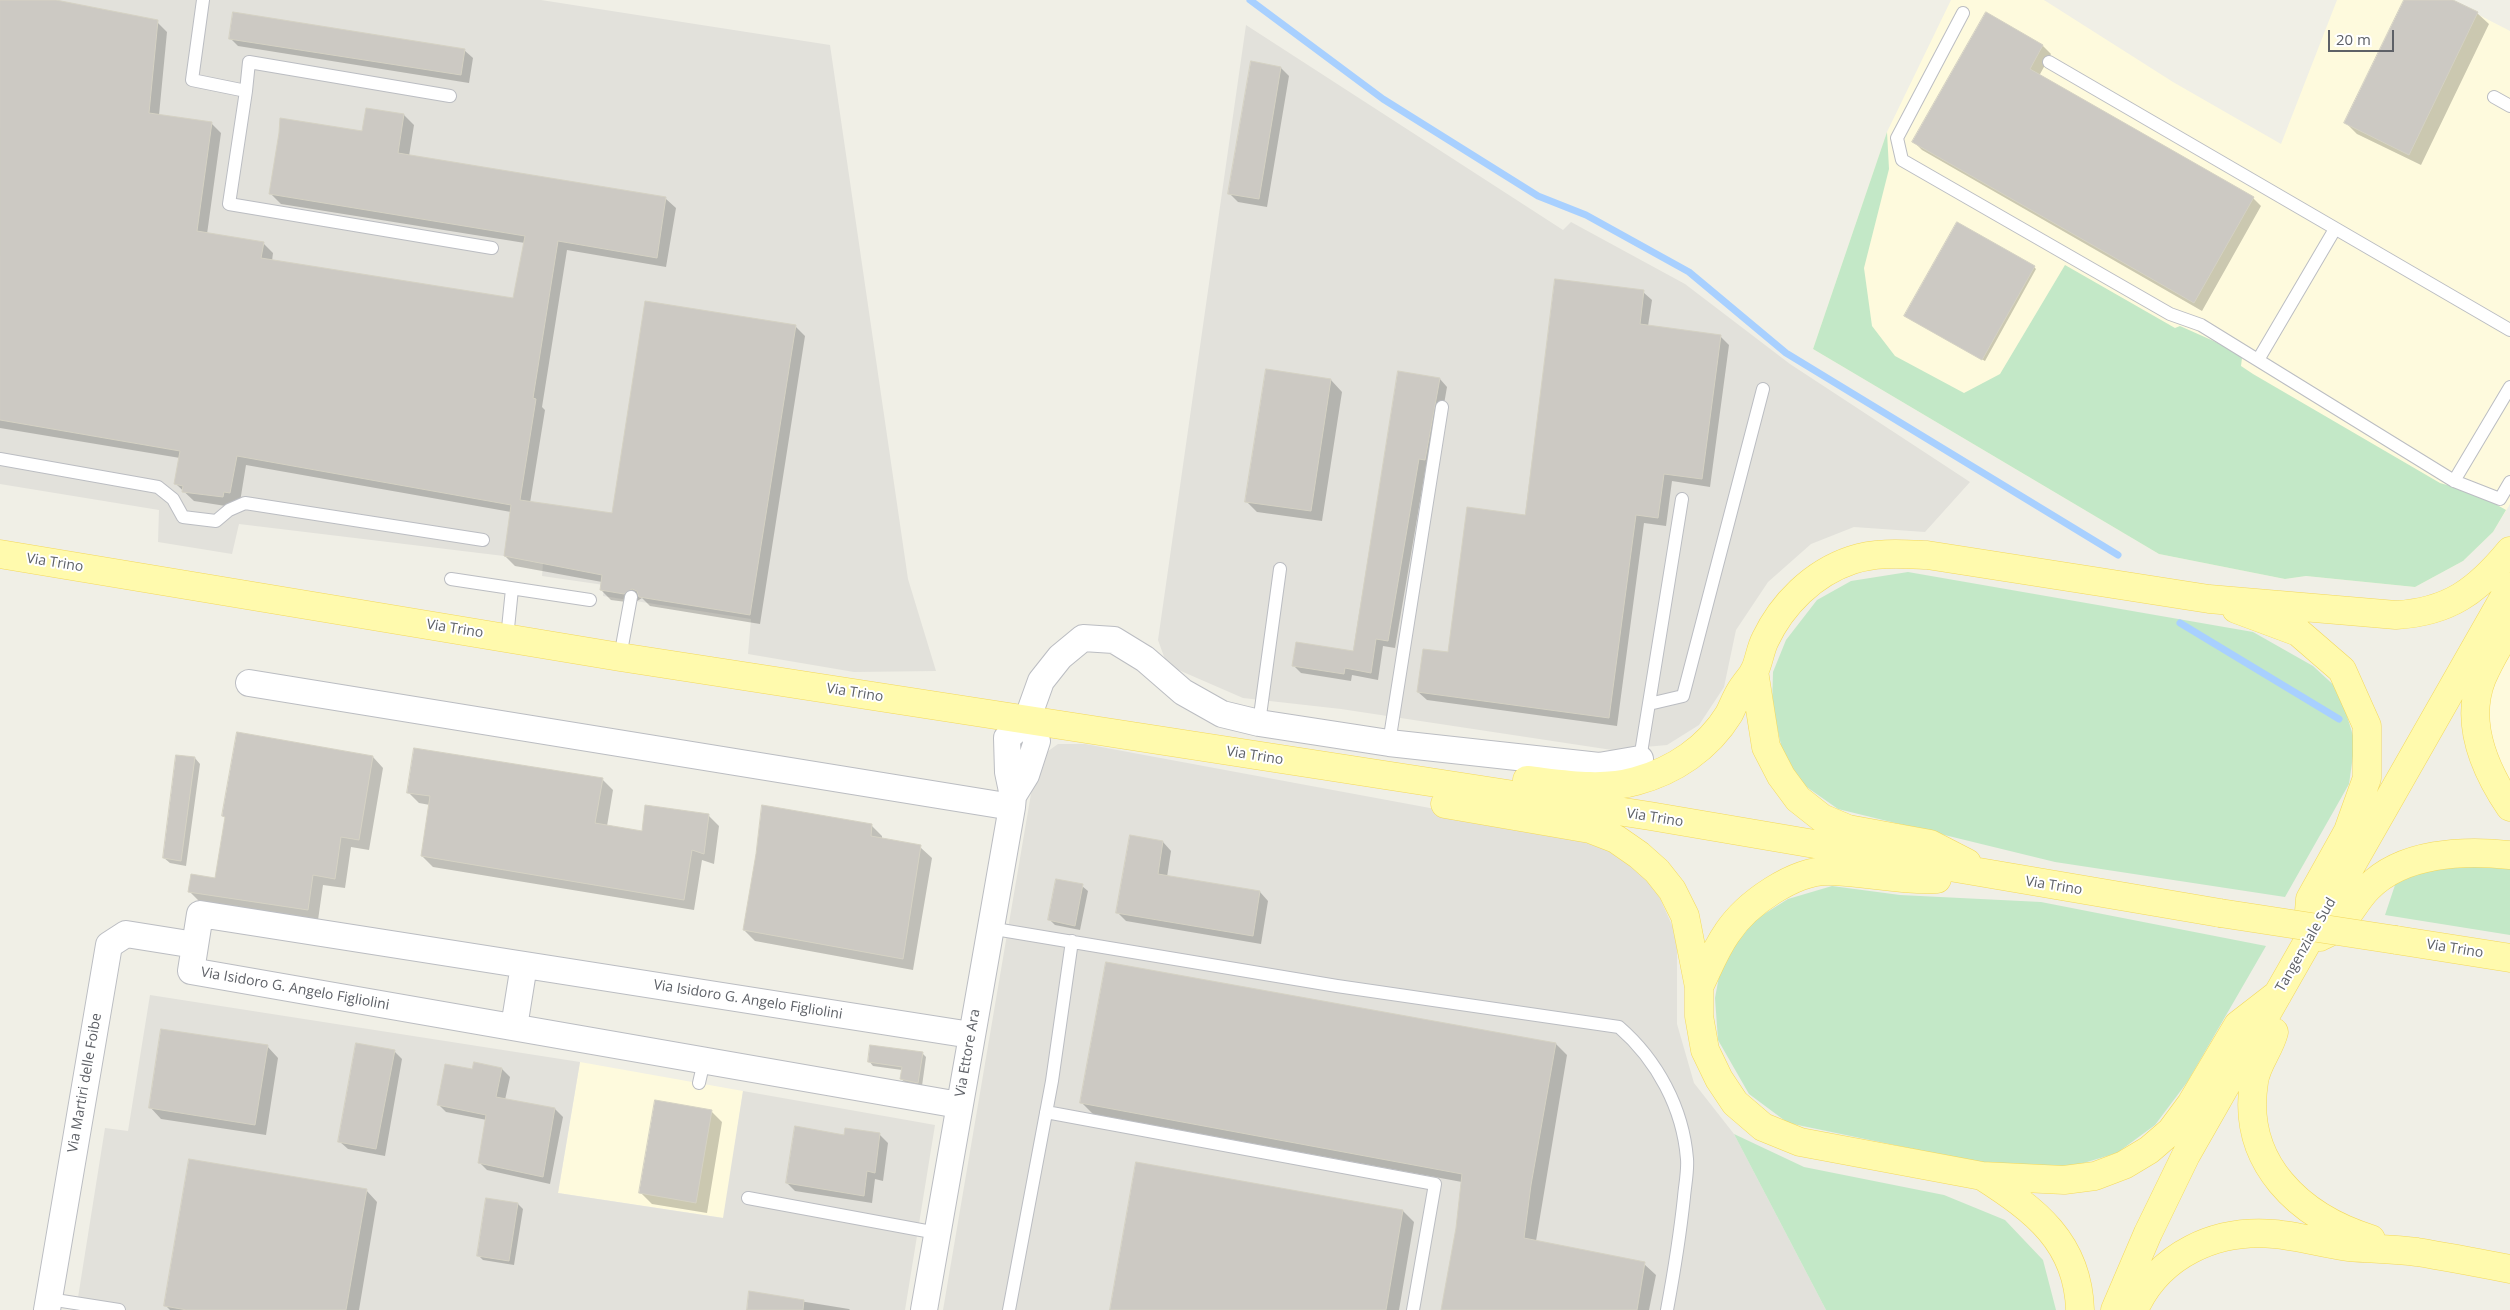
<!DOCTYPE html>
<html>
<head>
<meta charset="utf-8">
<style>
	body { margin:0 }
	#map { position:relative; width:2510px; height:1310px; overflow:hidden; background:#f0efe6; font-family:"Open Sans",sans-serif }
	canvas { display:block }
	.scale { position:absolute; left:2328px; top:30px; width:66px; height:22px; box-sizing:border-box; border:2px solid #5e6167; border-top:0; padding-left:6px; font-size:15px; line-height:18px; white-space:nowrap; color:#5e6167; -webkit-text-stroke:4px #fff; paint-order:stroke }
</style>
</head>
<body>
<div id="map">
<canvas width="2510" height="1310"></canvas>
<div class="scale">20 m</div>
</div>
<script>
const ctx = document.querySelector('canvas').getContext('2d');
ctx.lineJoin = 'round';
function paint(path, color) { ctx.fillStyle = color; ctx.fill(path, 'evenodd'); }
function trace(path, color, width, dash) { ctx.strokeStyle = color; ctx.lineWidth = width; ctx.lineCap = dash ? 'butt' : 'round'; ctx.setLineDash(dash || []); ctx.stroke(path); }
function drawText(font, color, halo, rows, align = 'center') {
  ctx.font = font + ' "Open Sans",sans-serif'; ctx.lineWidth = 4; ctx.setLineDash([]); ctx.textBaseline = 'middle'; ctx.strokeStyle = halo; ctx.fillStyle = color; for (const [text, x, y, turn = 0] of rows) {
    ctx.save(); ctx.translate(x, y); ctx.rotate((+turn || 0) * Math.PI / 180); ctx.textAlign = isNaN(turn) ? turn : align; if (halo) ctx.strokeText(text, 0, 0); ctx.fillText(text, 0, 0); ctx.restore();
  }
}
paint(new Path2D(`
	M1951,0H2044L2173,82L2281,144L2337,0H2450L2510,31V504L2493,532L2463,561L2415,587L2306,576L2285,579L2159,554L1813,349L1887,132Z
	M2510,642V787L2500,774L2486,719L2489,694Z
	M580,1062L743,1091L724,1218L558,1193Z`), '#fefadd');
paint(new Path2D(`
	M0,0H541L830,45L908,579L936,671L854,672L748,654L751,619L603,596L604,585L542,576L543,563L504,556L239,524L232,554L158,542L159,510L0,484Z
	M1246,25L1563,230L1571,222L1685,284L1790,364L1970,482L1925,532L1854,527L1811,544L1768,582L1736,630L1724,687L1699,725L1667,745L1612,750L1341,709L1243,698L1167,665L1158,640Z
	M1058,744H1085L1597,839L1632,862L1658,894L1677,936V1024L1694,1083L1734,1134L1826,1310H943L1033,782L1044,754Z
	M150,995L580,1062L558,1193L723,1218L743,1091L935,1125L905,1310H76L105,1128L128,1131Z`), '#e2e1db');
paint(new Path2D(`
	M1887,132L1889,169L1864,268L1872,326L1895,356L1964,393L2000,374L2065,265L2175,328L2180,326L2227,347L2242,358L2241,366L2253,374L2440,483L2476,493L2506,510L2493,532L2463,561L2415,587L2306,576L2285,579L2159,554L1813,349Z
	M1908,572L2253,632L2313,666L2339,690L2355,742L2349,784L2285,897L2055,862L1838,809L1801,783L1782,749L1772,706L1773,672L1786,640L1817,600L1851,581Z
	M2480,865L2510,868V935L2385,915L2396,882L2430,868Z
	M1832,886L1900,895L2041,902L2266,946L2188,1081L2155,1125L2117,1153L2057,1171L1976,1162L1788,1123L1749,1094L1718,1040L1715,998L1720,971L1742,928L1788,899Z
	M1734,1134L1804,1167L1944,1195L2005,1220L2043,1260L2056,1310H1826Z`), '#c3e8c7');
paint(new Path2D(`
	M0,0H50L157,22L167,32L159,115L211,123L221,133L207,234L263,243L273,253L272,261L514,299L525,243L281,204L271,194L363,132L404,115L414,125L409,156L666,199L676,208L666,267L567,250L542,407L545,410L530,503L613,515L795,326L805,336L760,624L650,606L642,598L634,603L611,600L601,590L602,582L515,566L505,556L511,512L246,465L240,502L232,507L194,501L176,484L180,458L0,428Z
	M2405,0H2450L2477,13L2489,24L2421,165L2357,134L2346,123Z
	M1986,14L2043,46L2051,54L2039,76L2253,198L2261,206L2202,311L1922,150L1914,142Z
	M230,38L464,50L473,58L469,83L238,46Z
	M1281,68L1289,76L1267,207L1238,202L1230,194Z
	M2034,267L2036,269L1985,361L1908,318Z
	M1643,292L1652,300L1648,326L1720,336L1729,345L1710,487L1672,481L1666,526L1644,523L1617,726L1427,700L1418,692L1449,653L1526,516Z
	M1440,379L1447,387L1433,467L1426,466L1395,648L1383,646L1378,680L1352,675L1351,681L1301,673L1293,665L1354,652Z
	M1331,380L1342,392L1322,521L1257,512L1246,501Z
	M373,757L383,768L369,850L351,847L345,888L323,885L318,920L200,902L190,892L216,880L226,818L224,816Z
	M195,758L200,764L186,866L170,863L164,858Z
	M602,779L613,790L607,826L643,832L708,815L719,826L714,864L702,860L694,910L433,867L422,856L430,805L419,803L408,792Z
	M871,825L882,836V839L920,847L932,858L913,970L755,941L744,930Z
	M1163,842L1171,851L1167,877L1260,892L1268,901L1261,944L1126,921L1118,913Z
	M1082,886L1088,891L1080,930L1055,925L1050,920Z
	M1107,963L1556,1044L1567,1055L1536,1241L1644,1264L1656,1275L1649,1310H1443L1457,1228L1462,1182L1093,1114L1082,1103Z
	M267,1046L278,1058L266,1135L161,1119L150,1107Z
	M394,1051L402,1059L385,1156L348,1149L339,1141Z
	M922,1053L926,1057L922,1086L906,1083L901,1079L902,1070L873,1066L869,1061Z
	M502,1069L510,1077L505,1100L555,1109L563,1117L550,1184L487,1170L479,1162L487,1120L446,1112L438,1104L473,1071Z
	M711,1111L722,1122L707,1213L652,1204L641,1193Z
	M879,1134L888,1143L883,1181L875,1179L872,1203L795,1191L787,1183Z
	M1137,1164L1403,1211L1414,1222L1399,1310H1111Z
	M366,1190L377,1202L359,1310H170L166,1306Z
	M518,1204L523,1209L514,1265L483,1260L478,1255Z
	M750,1293L849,1309L850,1310H748Z`), '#0003');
trace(new Path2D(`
	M1250,0L1383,99L1538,196L1586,215L1689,272L1786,353L2118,555
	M2180,623L2339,719`), '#a8d0ff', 7);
const building = new Path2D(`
	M0,0H56L158,20L149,113L212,122L197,231L264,242L261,258L513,298L525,236L269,194L279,133L280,118L362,131L366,108L404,114L398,153L666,197L657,258L558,241L533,398L536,399L520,500L612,513L645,301L796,325L750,615L639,597L637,591L632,589L624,594L600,590L602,575L504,556L511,505L237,456L230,493L224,492L223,497L182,492L183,486L174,484L180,451L0,420Z
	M2404,0H2453L2478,12L2409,155L2344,123Z
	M233,12L465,49L461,75L229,39Z
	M1986,12L2043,45L2030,69L2254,197L2194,303L1912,142Z
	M1251,61L1281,67L1259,199L1228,194Z
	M1957,222L2035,266L1982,360L1904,316Z
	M1555,279L1644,290L1640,324L1721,335L1702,479L1664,474L1658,518L1636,515L1609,718L1417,692L1423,649L1448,652L1467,507L1525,515Z
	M1266,369L1331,379L1311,511L1245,502Z
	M1398,371L1440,378L1425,460L1419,459L1388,641L1376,639L1371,673L1345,668L1344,674L1292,666L1296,642L1353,651Z
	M237,732L373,756L359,840L341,837L335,879L313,875L308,910L188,892L191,874L215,878L225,817L222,816Z
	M414,748L603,778L595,823L642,831L645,805L709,814L704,854L692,850L684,900L421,856L430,796L407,793Z
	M176,755L195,757L181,861L163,858Z
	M762,805L872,824L871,836L921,845L903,959L743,930L756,854Z
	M1130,835L1163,841L1158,874L1260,891L1253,936L1116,913Z
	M1056,879L1083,884L1075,926L1048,920Z
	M1106,962L1556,1043L1531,1185L1524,1238L1645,1262L1637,1310H1441L1456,1228L1462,1174L1080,1103Z
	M161,1029L268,1045L255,1125L149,1108Z
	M356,1043L395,1050L376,1149L338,1142Z
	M870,1045L923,1052L918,1083L900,1079L902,1067L868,1062Z
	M474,1062L502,1068L496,1097L555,1108L543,1177L478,1163L486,1115L437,1105L445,1064L472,1069Z
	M655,1100L712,1110L696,1203L639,1193Z
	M795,1126L844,1135L845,1128L880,1133L875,1173L867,1171L864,1196L786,1183Z
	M189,1159L367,1189L346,1310H187L164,1306Z
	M1136,1162L1403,1210L1386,1310H1110Z
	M486,1198L518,1203L509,1261L477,1256Z
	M749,1291L804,1300L803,1310H747Z`);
paint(building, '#ccc9c3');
trace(building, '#d5d2c4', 1);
const lane = new Path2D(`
	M203,0L192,80L246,91L229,204L492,248
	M1963,13L1897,138L1902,160L2170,314L2201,325L2454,481L2500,499L2510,482
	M2049,62L2510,330
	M246,91L249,62L450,96
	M2494,97L2510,106
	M2258,360L2335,229
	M0,459L158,487L173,499L183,517L216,521L229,510L245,503L483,540
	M2454,481L2510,387
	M451,579L590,600
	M507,638L512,589
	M620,657L631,597
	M1649,704L1683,696L1763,389
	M1259,723L1280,569
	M1389,743L1442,407
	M1640,759L1682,499
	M989,928L1337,986L1619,1027C1657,1060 1683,1108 1687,1159C1688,1171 1685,1185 1684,1197C1680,1235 1674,1272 1667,1310
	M699,1083L704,1061
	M1046,1112L1435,1184L1413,1310
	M748,1198L937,1233
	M49,1299L119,1310
	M1009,1310L1052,1081L1072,941`);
const street = new Path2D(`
	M249,683L1012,807
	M1013,796L1026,775L1037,741L1027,720
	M514,1027L524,965
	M959,1105L191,971L200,914L971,1035
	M47,1310L109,945L126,934L195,945
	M924,1310L1012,807L1013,796L1008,772L1007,738L1027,720L1041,681L1060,657L1083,638L1114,640L1145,659L1183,692L1222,714L1259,723L1389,743L1599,766L1640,759`);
const primary = new Path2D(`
	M0,554L620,657L1650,816L2220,913
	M2236,609L2298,632L2342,670L2367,726V778L2348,831L2310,899L2307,937
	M2510,627C2500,643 2490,660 2482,678C2464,723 2485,770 2510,807
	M1754,671L1766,747L1781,776L1798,799L1822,818L1848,829L1930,844L1967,863
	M1527,780C1563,784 1601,791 1636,781C1674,771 1708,748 1729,714C1733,706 1736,698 1741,690C1745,684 1750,678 1754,672C1759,662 1760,650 1765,640C1782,604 1813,573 1852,560C1876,552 1902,554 1927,555L2209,599L2396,615C2449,612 2477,591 2510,551
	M1445,804L1590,829L1616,839L1639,855L1657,871L1672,890L1685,916L1699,987V1016L1705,1050L1719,1079L1735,1103L1763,1127L1800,1142L1982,1176L2064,1180L2095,1176L2124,1165L2149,1150L2171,1131L2191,1104L2238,1025L2278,994
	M2320,937C2326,934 2333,931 2337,927C2349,916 2356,900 2368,888C2403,852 2464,850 2510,855
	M2396,940L2510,958
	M1699,987C1708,969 1715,950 1727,933C1746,904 1795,869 1831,871C1868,872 1899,881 1937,879
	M2274,1032C2270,1049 2256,1064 2254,1082C2241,1163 2300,1217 2371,1239
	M1982,1176C2035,1210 2078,1242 2080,1310
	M2115,1310L2148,1233L2186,1155L2510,587
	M2134,1310C2159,1254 2216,1229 2274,1234C2299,1236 2324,1244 2349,1247C2371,1249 2394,1249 2417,1252C2448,1257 2479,1263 2510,1269`);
trace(lane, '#bbbdc2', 14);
trace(street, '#bbbdc2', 28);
trace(primary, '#f3d85c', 29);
trace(lane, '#fff', 12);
trace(street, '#fff', 26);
trace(primary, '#fffaad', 28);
const primaryBridge = new Path2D(`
	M2220,913L2396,940`);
trace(primaryBridge, '#f3d85c', 29, []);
trace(primaryBridge, '#fffaad', 28);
drawText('14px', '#5e6167', '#fff', [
	["Via Trino",55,563,9],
	["Via Trino",455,629,9],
	["Via Trino",855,693,9],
	["Via Trino",1255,756,9],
	["Via Trino",1655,818,9],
	["Via Trino",2054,886,9],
	["Tangenziale Sud",2306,945,-60],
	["Via Trino",2455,949,9],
	["Via Isidoro G. Angelo Figliolini",295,989,10],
	["Via Isidoro G. Angelo Figliolini",748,1000,9],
	["Via Ettore Ara",968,1053,-80],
	["Via Martiri delle Foibe",85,1083,-80]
]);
</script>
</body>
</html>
